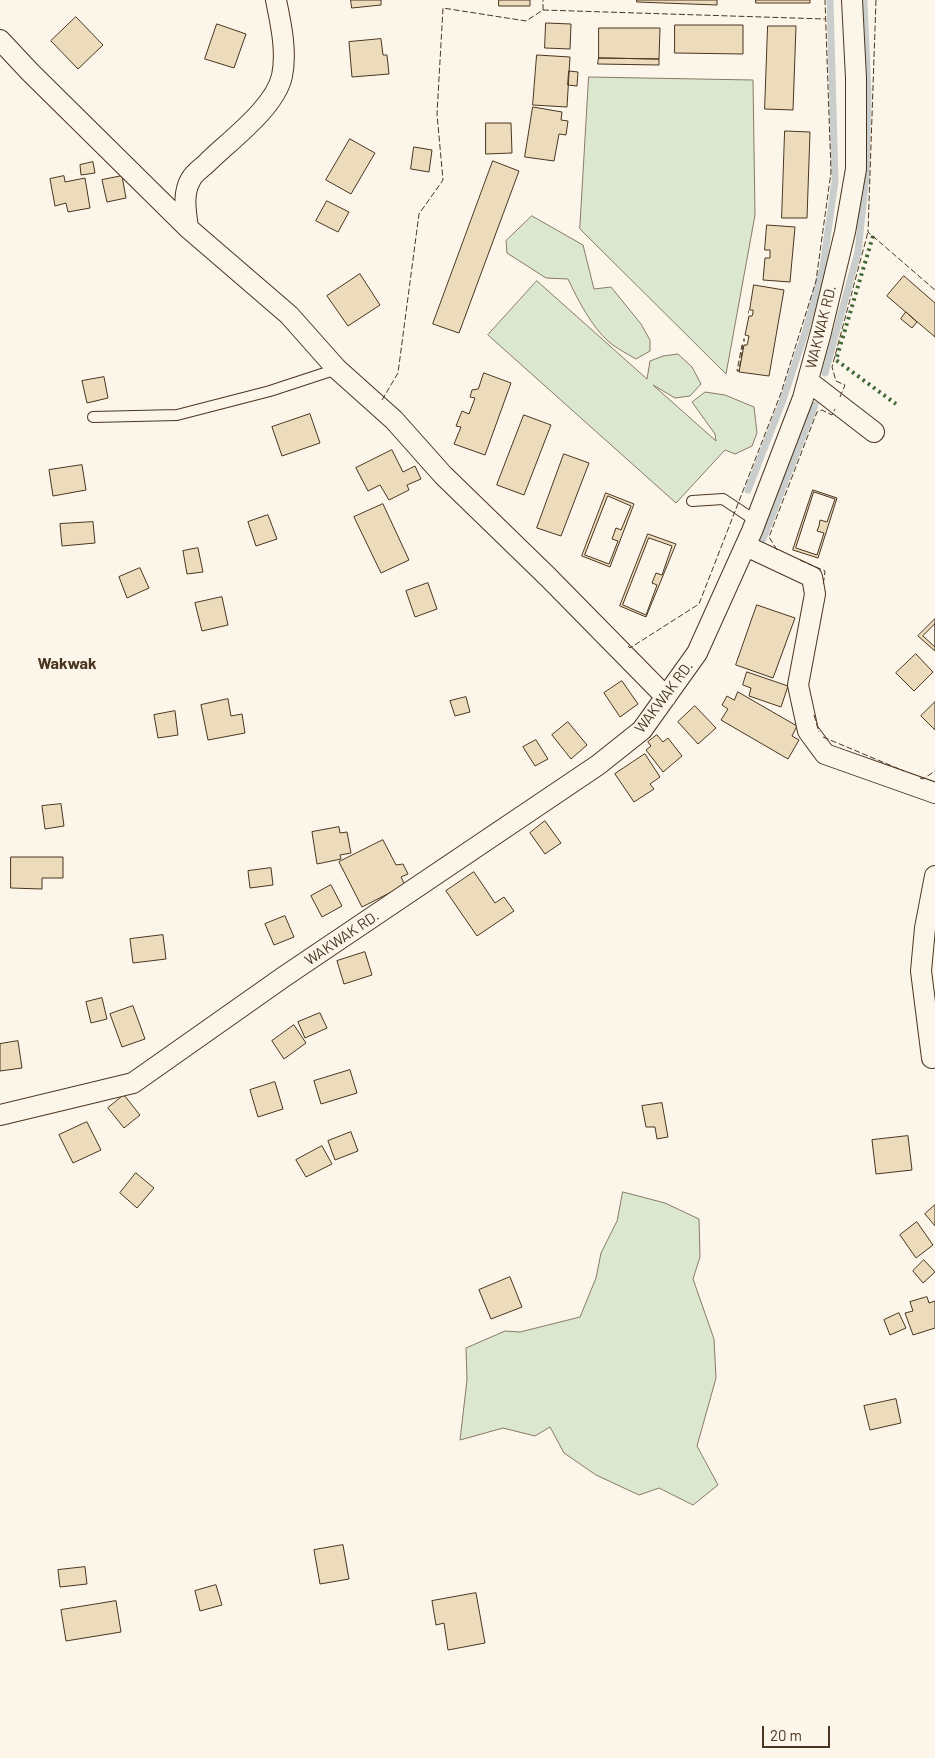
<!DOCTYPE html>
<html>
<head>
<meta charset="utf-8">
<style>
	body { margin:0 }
	#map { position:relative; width:935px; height:1758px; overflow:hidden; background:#fbf6e9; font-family:Barlow,sans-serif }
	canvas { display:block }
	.scale { position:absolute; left:762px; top:1726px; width:68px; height:22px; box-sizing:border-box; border:2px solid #4a3520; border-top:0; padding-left:6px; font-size:15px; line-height:18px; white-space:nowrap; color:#4a3520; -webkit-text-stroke:4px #fbf6e9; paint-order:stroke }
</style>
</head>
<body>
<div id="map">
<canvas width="935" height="1758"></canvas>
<div class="scale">20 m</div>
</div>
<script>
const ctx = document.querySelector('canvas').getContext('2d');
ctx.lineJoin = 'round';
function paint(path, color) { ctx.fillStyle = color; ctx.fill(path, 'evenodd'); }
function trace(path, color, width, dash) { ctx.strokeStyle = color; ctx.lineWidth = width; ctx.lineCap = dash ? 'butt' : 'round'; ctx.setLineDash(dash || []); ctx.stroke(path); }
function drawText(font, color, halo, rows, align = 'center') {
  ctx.font = font + ' Barlow,sans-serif'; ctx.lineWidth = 4; ctx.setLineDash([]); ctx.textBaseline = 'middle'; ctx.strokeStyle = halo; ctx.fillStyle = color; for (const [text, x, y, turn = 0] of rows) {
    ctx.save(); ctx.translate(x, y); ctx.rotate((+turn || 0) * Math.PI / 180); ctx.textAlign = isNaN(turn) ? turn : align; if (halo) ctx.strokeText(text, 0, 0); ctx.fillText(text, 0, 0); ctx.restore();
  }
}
const green = new Path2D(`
	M589,77L753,80L755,215L726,374L580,229Z
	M532,216L583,245L594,289L611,287L641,324L650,340V351L636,359C626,353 617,349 609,342C591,326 578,300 568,279L546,278L507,253L506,241Z
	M537,281L647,379L650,361L663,356L678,354L692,367L701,384L690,396L675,398L653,385L716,441L715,434L692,402L705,392L725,395L754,407L757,433L752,446L735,454L725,450L676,503L488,335Z
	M623,1192L665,1203L699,1219L700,1257L693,1279L714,1339L716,1378L697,1446L718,1485L693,1505L659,1488L639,1495L596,1475L564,1453L550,1427L535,1436L503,1428L460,1440L467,1380L466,1348L505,1331L520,1332L580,1317L596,1278L601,1253L617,1221Z`);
paint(green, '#dce7d0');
trace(green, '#887966', 1);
trace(new Path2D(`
	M825,373L858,252L866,176L868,96L864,0
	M748,490L783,400L806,330L823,267L835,181L830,0
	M763,539L815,405`), '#c9cecd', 7);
const building = new Path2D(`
	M351,0H381V5L352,8Z
	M499,0H530V6H499Z
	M637,0H717V5L637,2Z
	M756,0H810V3H756Z
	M76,17L103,45L78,69L51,41Z
	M546,23L571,24L570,49L545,48Z
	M217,24L246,34L234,68L205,59Z
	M675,25H743V54L675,53Z
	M768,26H796L793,110L765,109Z
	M599,28H660L659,59L599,58Z
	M381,39L383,55H387L389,74L352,77L349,42Z
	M537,55L570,57L567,107L533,105Z
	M599,58L659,59V65L598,64Z
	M569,71L578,72L577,86L568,85Z
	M533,107L562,112L561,120L568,121L566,135L559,134L554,161L525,157Z
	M486,123H511L512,153L486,154Z
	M785,131L810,132L807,218H782Z
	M350,139L375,153L351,194L326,180Z
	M414,147L432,150L429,172L411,169Z
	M493,161L519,171L459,333L433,324Z
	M93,162L95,173L81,175L80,165Z
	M64,176L65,182L85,178L90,208L68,212L66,203L55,206L50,179Z
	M122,176L126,198L107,202L102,180Z
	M327,201L349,212L338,232L316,221Z
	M767,225L795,227L790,282L763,280L765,258H770V250H765Z
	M360,274L380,305L348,326L327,296Z
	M904,276L935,303V337L887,296Z
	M754,285L784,290L769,376L739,372L744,345H747L748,341L749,336L745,335L749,316H752L753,313V310H750Z
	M906,312L917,322L912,328L901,319Z
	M484,373L511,383L485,455L454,444L461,427L456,426L462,411L469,414L475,398L470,397L472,390L478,389Z
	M104,377L108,398L87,403L82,381Z
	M310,414L320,443L282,456L272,427Z
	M524,415L551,425L524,495L497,485Z
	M392,450L403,472L415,466L421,479L407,485L409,490L389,500L380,485L368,491L356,468Z
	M564,454L589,463L561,536L537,528Z
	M82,465L86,490L53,496L49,470Z
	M813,490L837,498L818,558L793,550Z
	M814,492L835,499L827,522L820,520L819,526L817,531L824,533L817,555L796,548Z
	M606,493L634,504L610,567L582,556Z
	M608,496L631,506L621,530L616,528L612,539L618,541L609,564L585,555Z
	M383,504L409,560L381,573L354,517Z
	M268,515L277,539L256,546L248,522Z
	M93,522L95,543L62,546L60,524Z
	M648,534L676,544L646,617L620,606Z
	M649,538L672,546L662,575L656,573L652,583L657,585L646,615L623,605Z
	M198,548L203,572L187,574L183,551Z
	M140,568L149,588L127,598L119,577Z
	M428,583L437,609L415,617L406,591Z
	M222,597L228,625L202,631L195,603Z
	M757,605L795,618L773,678L736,665Z
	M935,619V651L918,636Z
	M935,624V647L923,636Z
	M916,654L933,672L914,691L896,673Z
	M747,672L788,686L781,707L749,696L751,688L743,685Z
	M622,681L638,704L620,717L604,693Z
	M738,692L797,726L792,736L799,740L788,759L721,720L728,709L722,705L727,696L734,700Z
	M466,697L470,712L455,716L450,701Z
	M228,699L231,716L242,714L245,733L208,740L201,705Z
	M935,702V730L921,716Z
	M695,706L716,728L698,744L678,722Z
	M175,711L178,735L158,738L154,715Z
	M568,722L587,745L571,759L552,735Z
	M657,735L663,742L668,738L682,756L663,772L646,750L651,746L648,742Z
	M536,740L548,759L535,766L523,747Z
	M645,754L660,777L650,784L654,789L634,802L615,774Z
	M61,804L64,826L45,829L42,806Z
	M545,821L561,843L545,854L530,833Z
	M339,827L340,833L347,832L351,853L340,855L341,859L317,864L312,832Z
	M383,840L396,865L403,864L408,874L401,877L405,885L362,907L339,862Z
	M11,857H63V878H42V889L11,888Z
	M271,868L273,885L250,888L248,871Z
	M474,872L495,903L504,897L514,911L477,936L446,891Z
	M331,885L342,906L322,917L311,896Z
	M285,916L294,937L274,945L265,924Z
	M163,935L166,959L133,963L130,939Z
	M365,952L372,975L344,984L337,961Z
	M102,998L107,1019L91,1023L86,1002Z
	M133,1006L145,1039L122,1047L110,1014Z
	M320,1013L327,1028L305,1038L298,1022Z
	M294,1025L306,1043L284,1059L272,1041Z
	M18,1041L22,1068L0,1071V1044Z
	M350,1070L357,1093L321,1104L314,1081Z
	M275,1082L283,1109L258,1117L250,1090Z
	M124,1095L140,1115L124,1128L108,1108Z
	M662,1103L668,1137L657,1139L655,1127H646L642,1106Z
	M87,1122L101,1150L73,1163L59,1135Z
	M351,1132L358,1151L335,1160L328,1141Z
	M908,1136L912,1170L876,1174L872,1140Z
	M322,1146L332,1164L306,1177L296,1160Z
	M136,1173L154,1188L137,1208L120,1193Z
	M935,1205V1226L925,1214Z
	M917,1222L933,1245L916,1258L900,1235Z
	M924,1260L935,1272L923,1283L913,1271Z
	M510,1277L522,1307L491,1319L479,1290Z
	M927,1297L929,1303L935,1301V1328L913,1335L905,1313L913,1311L910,1302Z
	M899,1313L906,1328L890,1335L884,1320Z
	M896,1399L901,1423L870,1430L864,1406Z
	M343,1545L349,1579L320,1584L314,1550Z
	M85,1567L87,1584L60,1587L58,1570Z
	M216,1585L222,1605L200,1611L195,1591Z
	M476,1593L485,1643L448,1650L444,1623L436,1625L432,1601Z
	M116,1601L121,1632L66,1641L61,1610Z`);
paint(building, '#ecdcbc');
trace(building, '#4a3520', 1);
const service = new Path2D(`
	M93,417L177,415L270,391L337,369
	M692,501L723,499L756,521`);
const minor = new Path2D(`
	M0,40L30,72L188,228L289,315L337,369L394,420L443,475L548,577L666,697
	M188,228C186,212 182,194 191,179C194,173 202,168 207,163C229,141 275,108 282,76C287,52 281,24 276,0
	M808,381L874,432
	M746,546L812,577L815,594L798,685L808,731L825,754L935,793
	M932,1058L921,971L925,928L935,876
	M0,1115L133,1083L285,976L598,765L642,730L697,653L752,531L803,398L821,332L845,232L856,169V78L852,0`);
trace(service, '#4a3520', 12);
trace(minor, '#4a3520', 22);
trace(new Path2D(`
	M748,312H749
	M743,340H745`), '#7f6f5c', 3, [4, 2.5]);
trace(service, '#fbf6e9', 10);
trace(minor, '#fbf6e9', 20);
trace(new Path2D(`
	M873,236L836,360L896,404`), '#436837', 4, [2.5, 4]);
trace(new Path2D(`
	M876,0L868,232L935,290
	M543,10L825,19
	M742,345H743L739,371H737Z
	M840,397L845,385L836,381L832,367L868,232
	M382,400L398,373L419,214L443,180L437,114L443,8L526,21L543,10V0
	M777,550L769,537L817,412L822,410L832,415L835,409
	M800,560L825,571L823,586
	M628,646L630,648L699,604L781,393L816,281L831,172L825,0
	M814,715L819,732
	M823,737L904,771
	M920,778L923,779L935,771`), '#4a3520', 1, [6, 2.5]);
drawText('15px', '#4a3520', '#fbf6e9', [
	["WAKWAK RD.",821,327,-76],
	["WAKWAK RD.",664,697,-53],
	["WAKWAK RD.",342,938,-34]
]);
drawText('bold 16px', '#4a3520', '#fbf6e9', [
	["Wakwak",67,664]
]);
</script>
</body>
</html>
